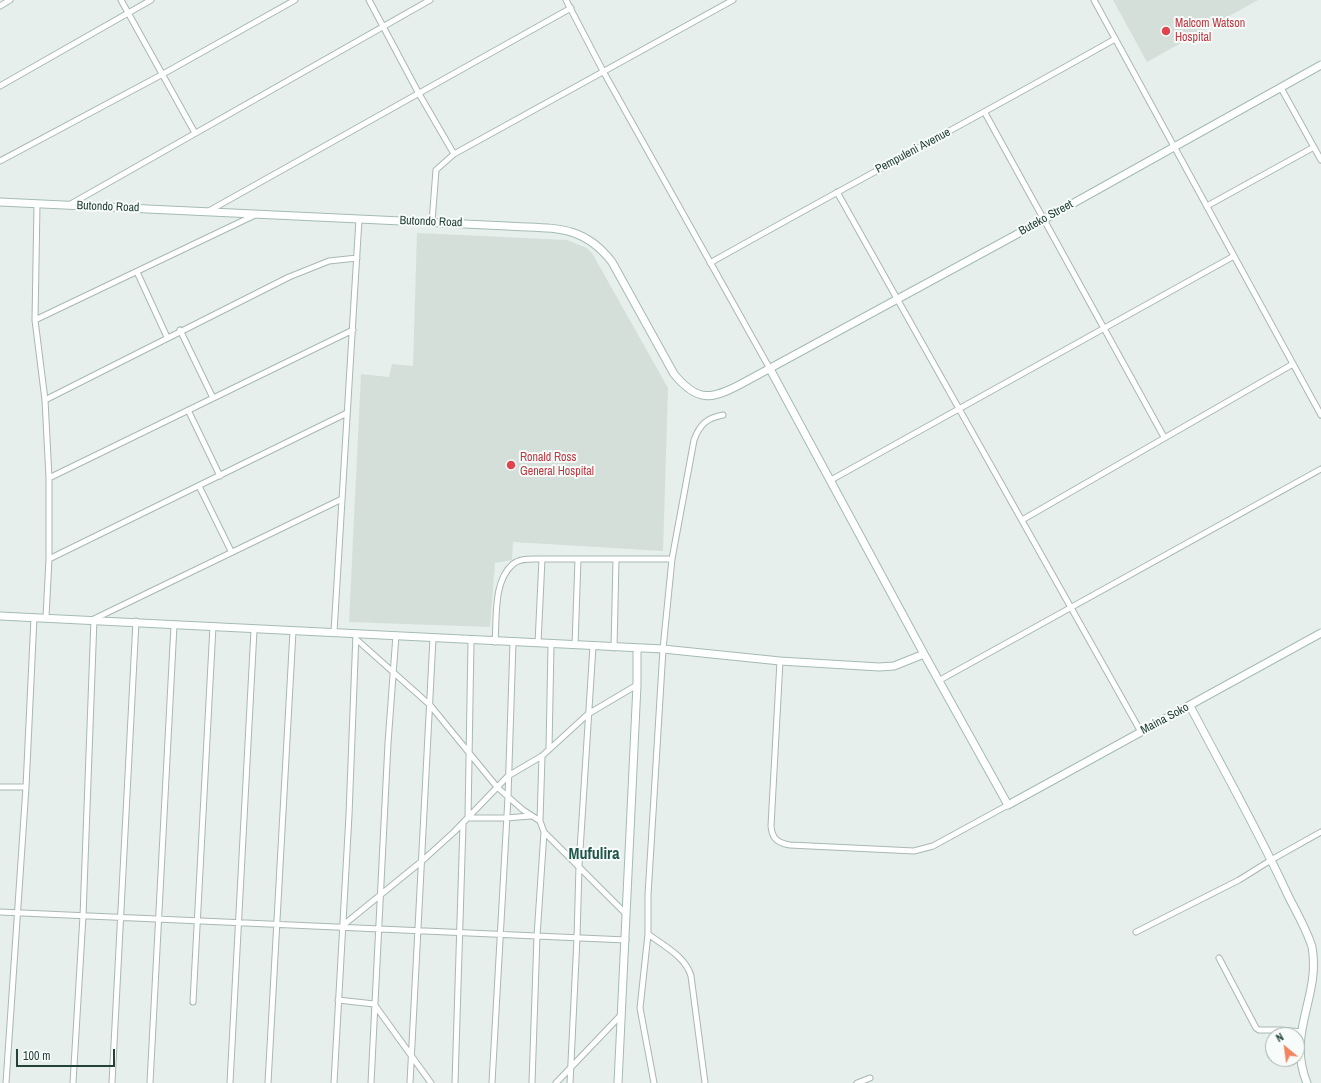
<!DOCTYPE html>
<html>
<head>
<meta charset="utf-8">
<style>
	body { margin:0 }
	#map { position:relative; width:1321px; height:1083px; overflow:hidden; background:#e6efeb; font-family:"Archivo Narrow",sans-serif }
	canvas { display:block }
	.north { position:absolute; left:1265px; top:1027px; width:40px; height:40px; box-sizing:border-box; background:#f7fbf9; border:1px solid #a3b1ad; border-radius:50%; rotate:331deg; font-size:11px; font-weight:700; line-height:16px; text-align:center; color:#24423a }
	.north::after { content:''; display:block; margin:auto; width:14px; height:18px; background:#f4845f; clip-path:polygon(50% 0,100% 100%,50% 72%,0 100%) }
	.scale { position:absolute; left:16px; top:1049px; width:99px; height:18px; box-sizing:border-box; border:2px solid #24423a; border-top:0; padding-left:5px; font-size:12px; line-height:14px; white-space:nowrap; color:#24423a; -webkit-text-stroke:3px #f7fbf9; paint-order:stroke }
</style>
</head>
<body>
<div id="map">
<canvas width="1321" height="1083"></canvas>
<div class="north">N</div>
<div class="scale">100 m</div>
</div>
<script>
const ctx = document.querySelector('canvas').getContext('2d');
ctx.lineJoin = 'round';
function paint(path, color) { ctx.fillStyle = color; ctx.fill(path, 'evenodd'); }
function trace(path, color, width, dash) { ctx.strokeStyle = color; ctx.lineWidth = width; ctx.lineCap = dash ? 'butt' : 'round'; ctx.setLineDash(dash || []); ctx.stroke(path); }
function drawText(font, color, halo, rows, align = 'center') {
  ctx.font = font + ' "Archivo Narrow",sans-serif'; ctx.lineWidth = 4; ctx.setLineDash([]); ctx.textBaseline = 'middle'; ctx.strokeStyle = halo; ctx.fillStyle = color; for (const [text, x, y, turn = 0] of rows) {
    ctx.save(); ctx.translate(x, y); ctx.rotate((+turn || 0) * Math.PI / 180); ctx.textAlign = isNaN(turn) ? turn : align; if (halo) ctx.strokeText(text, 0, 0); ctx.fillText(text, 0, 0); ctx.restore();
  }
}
paint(new Path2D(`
	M1113,0H1258L1147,62Z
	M417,233L567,240L587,248L592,253L668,388L663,551L513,542L512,560L495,563L490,627L349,622L361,374L389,377L392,364L413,366Z`), '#d4dfda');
const street = new Path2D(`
	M121,0L195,133
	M369,0L418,92L454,154
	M566,0L603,71L770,369
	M1094,0L1321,415
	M0,6L10,0
	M0,86L151,0
	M1281,88L1321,160
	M985,113L1164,437
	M0,161L163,74L295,0
	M837,192L1141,732
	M37,205L35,320L45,400L49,478V559L46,617
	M69,205L430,0
	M1207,206L1314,147
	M207,212L571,8
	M432,222L436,170L454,154L733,0
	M710,263C845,187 981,115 1115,39
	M137,272L167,337
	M35,320L255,215
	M180,330L213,398
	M45,400L289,277L329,261L357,258
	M188,410L220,476
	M49,478L353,330
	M831,480L1234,256
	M199,486L231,551
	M1022,520L1293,364
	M49,559L347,413
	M334,632L359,219
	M356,639L430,705L497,787L523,810L540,821L544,832L626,914
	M495,642C497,617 493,581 513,564C519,559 527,559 534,559H672
	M538,643L542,559
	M575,645L578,559
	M614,648L616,560
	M780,661L771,826C772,839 778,843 790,845L914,851L933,846L1008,805
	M940,680L1321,469
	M549,749L551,645
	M0,787H26
	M468,818L471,641
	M468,818H506L531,816
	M540,821L542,756
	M0,912L626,940
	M341,927L422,861L454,832L508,776L542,756L588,714L637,685
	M1136,932L1239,880L1271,860L1321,832
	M648,934L640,1008L654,1083
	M1219,958L1256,1028L1259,1030H1281L1302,1032
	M338,1000L374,1004L431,1083
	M193,1002L213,626
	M6,1083L26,787L34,617
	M73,1083L83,916L94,619L342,499
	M112,1083L136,621
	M150,1083L174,625
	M230,1083L254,630
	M268,1083L293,631
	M334,1083L349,815L356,633
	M371,1083L388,743L396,635
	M410,1083L433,638
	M455,1083L463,824
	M492,1083L508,797L513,642
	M532,1083L537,936L544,832
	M556,1083L621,1015
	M570,1083L577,938L579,866L593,646
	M705,1083L691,976C686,957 664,946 648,934V895L663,649L672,559L694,440C700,424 707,418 723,415
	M857,1083L870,1078`);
const secondary = new Path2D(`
	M0,202L507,226C552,229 582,223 612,262L674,374C697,402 711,400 741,384L1045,219L1321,65
	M770,369L924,654L1008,805L1321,633
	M0,616L663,649L780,661L879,667L894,666L924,654
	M1190,706C1222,767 1256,827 1285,889C1293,907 1306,927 1312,947C1321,997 1286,1032 1307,1083
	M618,1083L637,685V648`);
trace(street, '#a8b8b2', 7);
trace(secondary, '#a4bbb3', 9);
trace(street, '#fff', 5);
trace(secondary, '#fff', 7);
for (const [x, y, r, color] of [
	[1166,31,5,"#e0444e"],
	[511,465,5,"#e0444e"]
]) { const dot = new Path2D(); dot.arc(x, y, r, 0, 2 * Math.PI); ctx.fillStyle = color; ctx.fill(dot); trace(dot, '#f7fbf9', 1.5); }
drawText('12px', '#be3a42', '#f7fbf9', [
	["Malcom Watson",1175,24],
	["Hospital",1175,38],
	["Ronald Ross",520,458],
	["General Hospital",520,472]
], 'left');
drawText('12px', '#24423a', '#f7fbf9', [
	["Pempuleni Avenue",913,151,-28],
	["Butondo Road",108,207,2],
	["Buteko Street",1046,218,-29],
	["Butondo Road",431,222,2],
	["Maina Soko",1165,719,-28]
]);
drawText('bold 16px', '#1f5548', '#f7fbf9', [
	["Mufulira",594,855]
]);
</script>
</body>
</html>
